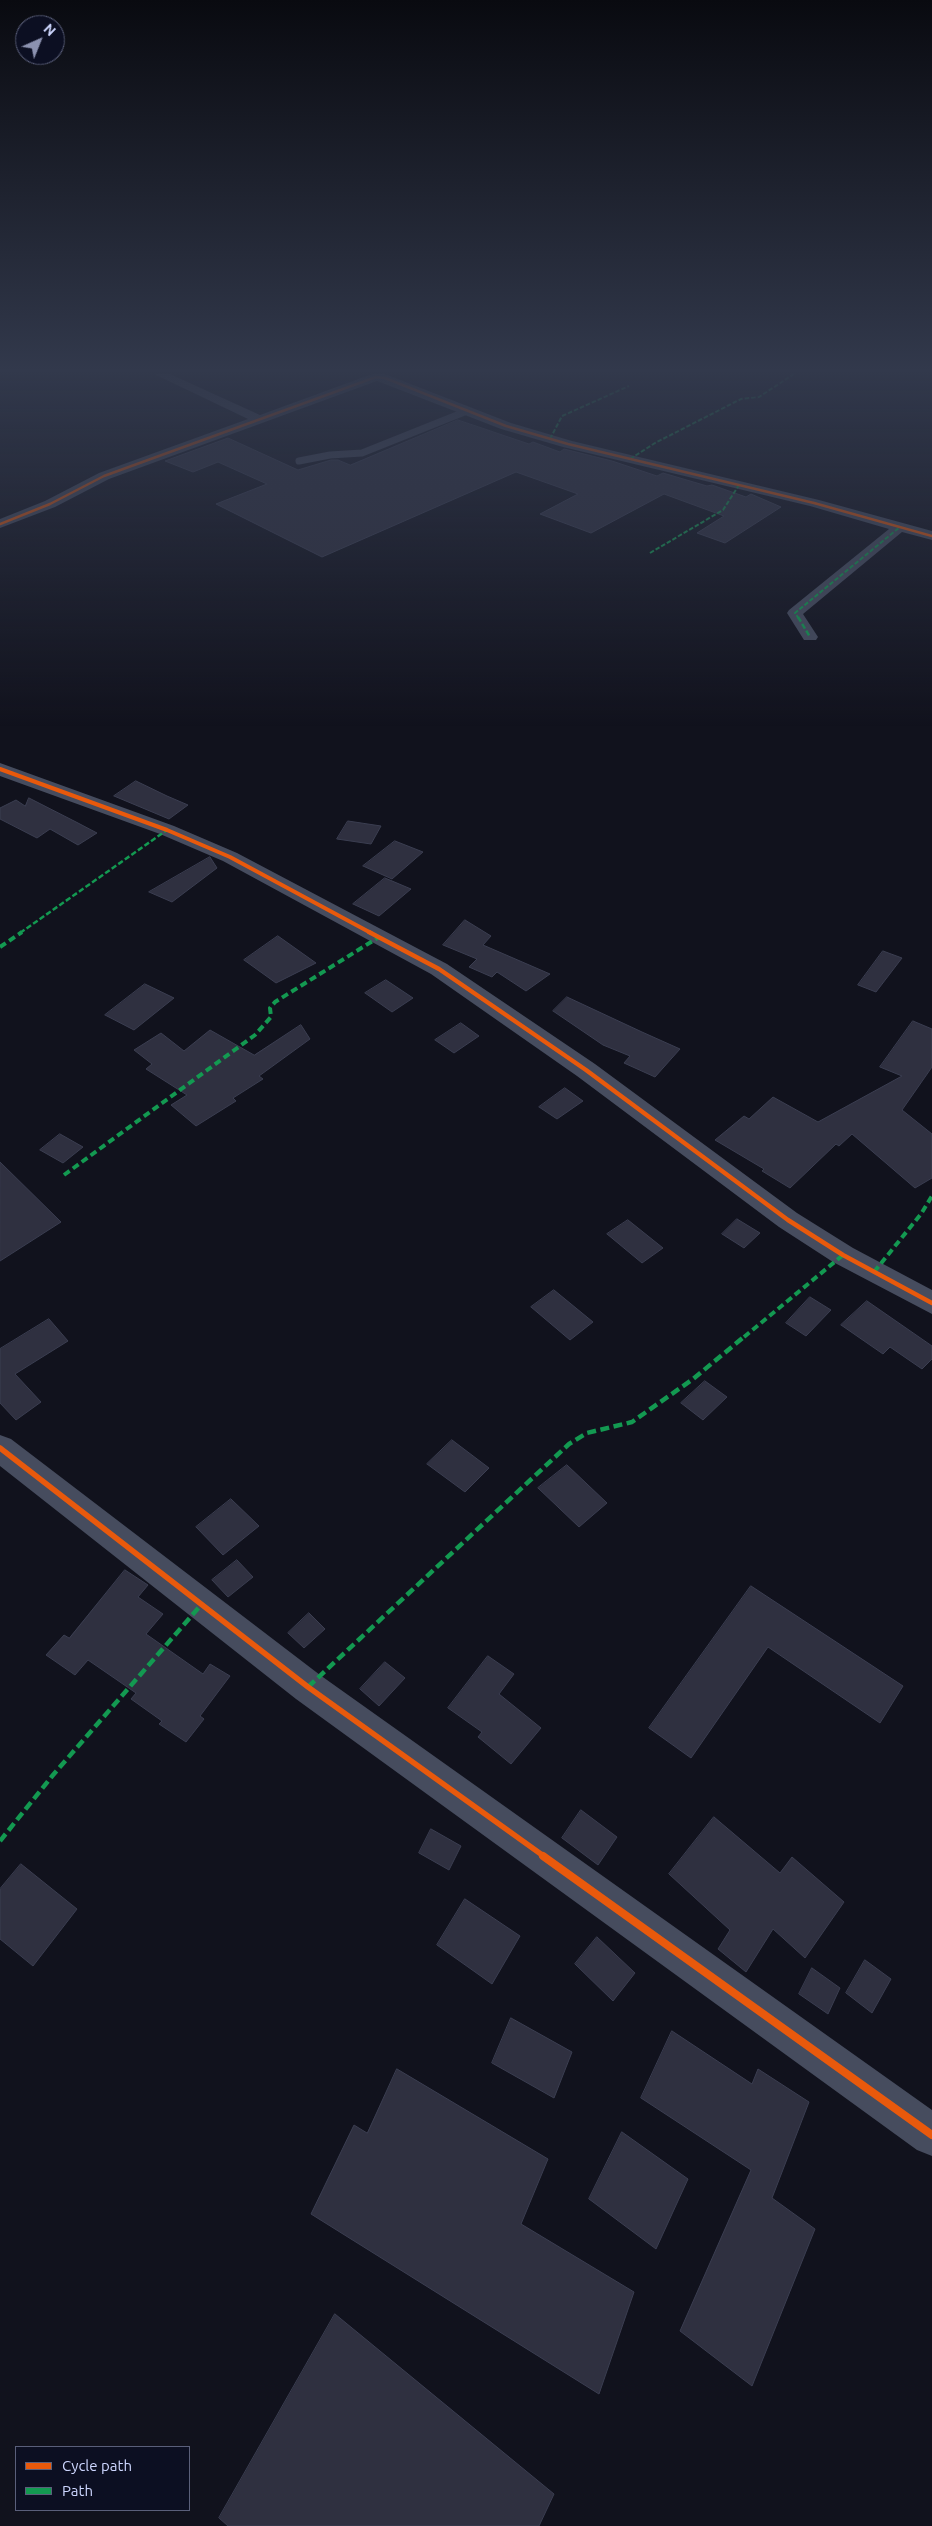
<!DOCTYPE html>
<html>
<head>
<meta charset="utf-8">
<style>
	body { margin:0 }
	#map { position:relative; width:932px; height:2526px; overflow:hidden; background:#11121d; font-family:Ubuntu,sans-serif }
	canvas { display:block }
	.legend { position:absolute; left:15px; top:2446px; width:175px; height:65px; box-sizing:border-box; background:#0c0f22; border:1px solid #5a5f7a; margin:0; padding:6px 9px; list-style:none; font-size:15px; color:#ced7ff }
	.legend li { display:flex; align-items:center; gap:10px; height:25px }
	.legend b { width:25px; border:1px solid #5a5f7a }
	.north { position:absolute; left:15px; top:15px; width:50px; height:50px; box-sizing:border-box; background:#0c0f22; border:1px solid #5a5f7a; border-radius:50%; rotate:44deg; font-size:14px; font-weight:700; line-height:20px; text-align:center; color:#ced7ff }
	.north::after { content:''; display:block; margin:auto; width:18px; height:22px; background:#8c92b0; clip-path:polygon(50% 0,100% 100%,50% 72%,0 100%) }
</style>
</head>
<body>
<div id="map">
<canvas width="932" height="2526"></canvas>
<ul class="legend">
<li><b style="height:6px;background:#e8590c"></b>Cycle path</li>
<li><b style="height:6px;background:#139951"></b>Path</li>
</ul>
<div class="north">N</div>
</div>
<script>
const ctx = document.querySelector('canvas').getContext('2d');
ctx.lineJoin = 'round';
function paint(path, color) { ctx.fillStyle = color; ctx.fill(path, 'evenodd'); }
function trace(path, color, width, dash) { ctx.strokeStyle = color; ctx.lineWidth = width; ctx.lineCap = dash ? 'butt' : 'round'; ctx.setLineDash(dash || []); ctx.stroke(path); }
const building = new Path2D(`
	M458,420L529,444L533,442L560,452L564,449L612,461L657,476L663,473L707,486L712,485L746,497L751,494L781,507L725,543L697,533L724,516L664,494L591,533L540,514L578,494L516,472L322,557L216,504L267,484L218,462L193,472L165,461L228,438L298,470L331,460H338L350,465Z
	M136,781L167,796L188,805L169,819L114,796Z
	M29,798L78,823L97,833L78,845L50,829L37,838L0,819V808L16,800L25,806Z
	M348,821L381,826L371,844L337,839Z
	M395,841L423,852L392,879L363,866Z
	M210,857L217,868L172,902L149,892Z
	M385,878L411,889L379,916L353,904Z
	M465,920L491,936L483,945L550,974L526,991L497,972L492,977L469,967L477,959L443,945Z
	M278,936L316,963L276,983L244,960Z
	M883,951L902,958L876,992L858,985Z
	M386,980L413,998L392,1012L365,993Z
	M145,984L174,998L134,1030L105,1015Z
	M567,997L642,1032L680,1049L655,1077L624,1063L630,1056L603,1045L553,1011Z
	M913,1021L932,1029V1067L902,1110L932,1134V1178L915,1188L852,1134L839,1146L836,1144L790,1188L762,1171L764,1169L715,1140L744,1116L749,1119L773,1097L818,1122L902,1076L880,1067Z
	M461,1023L479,1036L454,1053L435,1040Z
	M301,1025L310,1039L259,1076L263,1079L233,1098L236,1101L196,1126L171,1105L187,1095L146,1069L152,1064L134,1050L161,1033L184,1051L210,1030L254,1055Z
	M565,1088L583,1101L557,1119L539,1107Z
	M60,1134L83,1147L63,1163L40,1150Z
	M0,1162L61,1222L0,1261Z
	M737,1219L760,1233L744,1248L722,1234Z
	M628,1220L663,1248L642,1263L607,1234Z
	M554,1290L593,1322L570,1340L531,1307Z
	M810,1297L831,1310L806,1336L786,1323Z
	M867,1301L932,1346V1359L922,1369L890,1347L883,1354L841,1325Z
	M49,1319L68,1341L15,1374L41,1402L16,1420L0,1403V1349Z
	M705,1381L727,1397L703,1420L681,1403Z
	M452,1440L489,1468L465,1492L427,1464Z
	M567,1465L607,1503L579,1527L538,1488Z
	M231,1499L259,1526L223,1555L196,1527Z
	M237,1560L253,1577L228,1597L212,1580Z
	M125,1570L148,1585L138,1597L163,1614L146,1634L203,1674L210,1664L230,1676L200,1716L204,1719L186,1742L159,1724L162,1721L131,1699L136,1693L88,1660L75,1675L46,1655L64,1635L69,1638Z
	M751,1586L903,1686L880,1723L768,1647L691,1758L649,1728Z
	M309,1613L325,1629L304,1648L288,1633Z
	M488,1656L514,1674L499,1694L541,1728L511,1764L478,1737L482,1732L448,1708Z
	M385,1662L405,1678L379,1706L360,1689Z
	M581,1810L617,1837L598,1865L562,1838Z
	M714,1817L780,1873L792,1857L844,1902L805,1958L773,1929L746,1972L718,1949L730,1930L669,1874Z
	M431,1829L461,1846L449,1870L419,1853Z
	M21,1864L77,1909L33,1966L0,1939V1889Z
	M465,1899L520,1936L492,1984L437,1945Z
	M597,1937L635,1973L613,2001L575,1964Z
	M865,1960L891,1979L872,2013L846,1993Z
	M812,1968L840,1988L828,2014L799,1994Z
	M511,2018L572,2052L554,2098L492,2063Z
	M672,2031L752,2084L758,2069L809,2102L772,2198L815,2229L752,2386L680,2331L751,2170L641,2098Z
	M397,2069L548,2159L521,2224L634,2292L599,2394L311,2214L354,2125L367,2133Z
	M622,2132L688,2179L656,2249L589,2199Z
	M335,2314L554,2494L539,2526H228L219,2518Z`);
paint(building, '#2f3040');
trace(building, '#3b3e51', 1);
trace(new Path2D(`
	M299,461L330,455L362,453L467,411`), '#464c5e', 7);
paint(new Path2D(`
	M154,374H170L260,415L372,374H385L511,423L572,441L819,500L932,531V540L902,532L803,614L818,637L816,640H804L787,613L789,610L889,529L810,506L563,447L501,429L377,381L109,479L55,507L0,528V519L45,501L99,473L248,419Z`), '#464c5e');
paint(new Path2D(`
	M0,763L174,826L237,853L447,964L595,1064L797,1213L853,1248L932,1290V1314L833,1262L779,1227L577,1076L431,974L223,861L160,834L0,776Z
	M0,1435L11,1439L320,1675L932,2110V2156L917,2150L296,1699L0,1466Z`), '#464c5e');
trace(new Path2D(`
	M550,439L562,416L629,386
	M630,459L655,443L741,399L759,397L794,374
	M650,553L723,510L739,485
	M799,619L795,613L900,527`), '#139951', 2, [4.5, 2]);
trace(new Path2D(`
	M798,617L810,637
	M20,933L167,830`), '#139951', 2.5, [5.5, 2.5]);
trace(new Path2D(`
	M0,947L22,932
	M64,1175L255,1035L271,1017L270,1008L275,1002L379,937
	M874,1272L921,1214L932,1196
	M744,1337L843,1255`), '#139951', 4, [7, 4]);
trace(new Path2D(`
	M308,1687L569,1444L587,1433L632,1422L693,1379L745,1336
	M0,1841L53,1775L201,1605`), '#139951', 4.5, [9, 4.5]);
trace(new Path2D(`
	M0,524L50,504L104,476L376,377L385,378L506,426L568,444L814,503L932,536`), '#e8590c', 2.5);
trace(new Path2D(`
	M0,769L167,830L230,857L371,933`), '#e8590c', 4);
trace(new Path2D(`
	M369,932L439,969L586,1070L788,1220L843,1255L932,1303`), '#e8590c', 4.5);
trace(new Path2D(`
	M0,1448L308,1687L545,1857`), '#e8590c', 5.5);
trace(new Path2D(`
	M543,1856L932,2135`), '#e8590c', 8);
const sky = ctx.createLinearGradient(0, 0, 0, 727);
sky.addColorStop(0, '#090a10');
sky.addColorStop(0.51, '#32394c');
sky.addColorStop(1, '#32394c00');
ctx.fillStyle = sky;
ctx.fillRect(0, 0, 932, 727);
</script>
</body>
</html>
